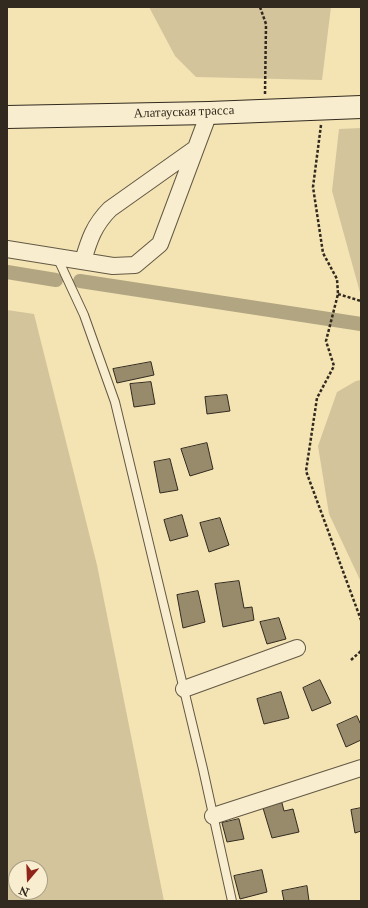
<!DOCTYPE html>
<html>
<head>
<meta charset="utf-8">
<style>
	body { margin:0 }
	#map { position:relative; width:368px; height:908px; overflow:hidden; background:#f4e4b4; font-family:"IM FELL Double Pica",serif }
	canvas { display:block }
	.frame { position:absolute; inset:0; border:8px solid #322a1f; pointer-events:none }
	.north { position:absolute; left:8px; top:860px; width:40px; height:40px; box-sizing:border-box; background:#f8edce; border:1px solid #a99f88; border-radius:50%; rotate:199deg; font-size:11px; font-weight:700; line-height:16px; text-align:center; color:#322a1f }
	.north::after { content:''; display:block; margin:auto; width:14px; height:18px; background:#8f2418; clip-path:polygon(50% 0,100% 100%,50% 72%,0 100%) }
</style>
</head>
<body>
<div id="map">
<canvas width="368" height="908"></canvas>
<div class="frame"></div>
<div class="north">N</div>
</div>
<script>
const ctx = document.querySelector('canvas').getContext('2d');
ctx.lineJoin = 'round';
function paint(path, color) { ctx.fillStyle = color; ctx.fill(path, 'evenodd'); }
function trace(path, color, width, dash) { ctx.strokeStyle = color; ctx.lineWidth = width; ctx.lineCap = dash ? 'butt' : 'round'; ctx.setLineDash(dash || []); ctx.stroke(path); }
function drawText(font, color, halo, rows, align = 'center') {
  ctx.font = font + ' "IM FELL Double Pica",serif'; ctx.lineWidth = 3; ctx.setLineDash([]); ctx.textBaseline = 'middle'; ctx.strokeStyle = halo; ctx.fillStyle = color; for (const [text, x, y, turn = 0] of rows) {
    ctx.save(); ctx.translate(x, y); ctx.rotate((+turn || 0) * Math.PI / 180); ctx.textAlign = isNaN(turn) ? turn : align; if (halo) ctx.strokeText(text, 0, 0); ctx.fillText(text, 0, 0); ctx.restore();
  }
}
paint(new Path2D(`
	M149,7H331L322,80L196,77L175,56Z
	M361,128V296L332,191L339,129Z
	M7,310L34,314L97,565L164,901H7ZM16,868H40V892H16Z
	M361,380V582L329,514L318,446L337,392L356,381Z`), '#d3c49b');
trace(new Path2D(`
	M7,272L56,280
	M80,281L361,324`), '#b2a581', 14);
const building = new Path2D(`
	M151,362L154,375L117,383L113,369Z
	M151,382L155,404L134,407L130,384Z
	M227,395L230,411L207,414L205,397Z
	M207,443L213,469L190,476L181,449Z
	M170,459L178,490L160,493L154,462Z
	M182,515L188,536L170,541L164,520Z
	M220,518L229,545L209,552L200,523Z
	M239,581L244,608L252,607L254,620L223,627L215,584Z
	M198,591L205,622L183,628L177,595Z
	M279,618L286,639L267,644L260,622Z
	M320,680L331,703L312,711L303,688Z
	M281,692L289,718L264,724L257,699Z
	M357,716L361,725V740L346,747L337,725Z
	M282,803L284,811L293,809L299,832L272,838L263,808Z
	M361,808V831L355,833L351,810Z
	M239,819L244,839L227,842L222,823Z
	M262,870L267,892L240,899L234,876Z
	M307,886L309,901H284L282,891Z`);
paint(building, '#978b6c');
trace(building, '#322a1f', 1);
const lane = new Path2D(`
	M57,257L84,315L115,402L203,769L232,901`);
const street = new Path2D(`
	M7,249L113,266L135,265L160,244L209,113
	M83,261C89,240 94,225 110,209L196,148
	M184,689L297,648
	M213,816L361,768`);
const secondary = new Path2D(`
	M7,117L209,113L361,107`);
trace(lane, '#625844', 10);
trace(street, '#625844', 18);
trace(secondary, '#322a1f', 24);
trace(new Path2D(`
	M260,7L266,24L265,94
	M321,125L313,187L323,253L337,279L338,294L326,341L334,366L317,398L306,471L361,620
	M338,294L361,301
	M351,660L361,651`), '#322a1f', 2.5, [3, 2]);
trace(lane, '#f8edce', 8);
trace(street, '#f8edce', 16);
trace(secondary, '#f8edce', 22);
drawText('13px', '#322a1f', '#f8edce', [
	["Алатауская трасса",184,113,-2]
]);
</script>
</body>
</html>
